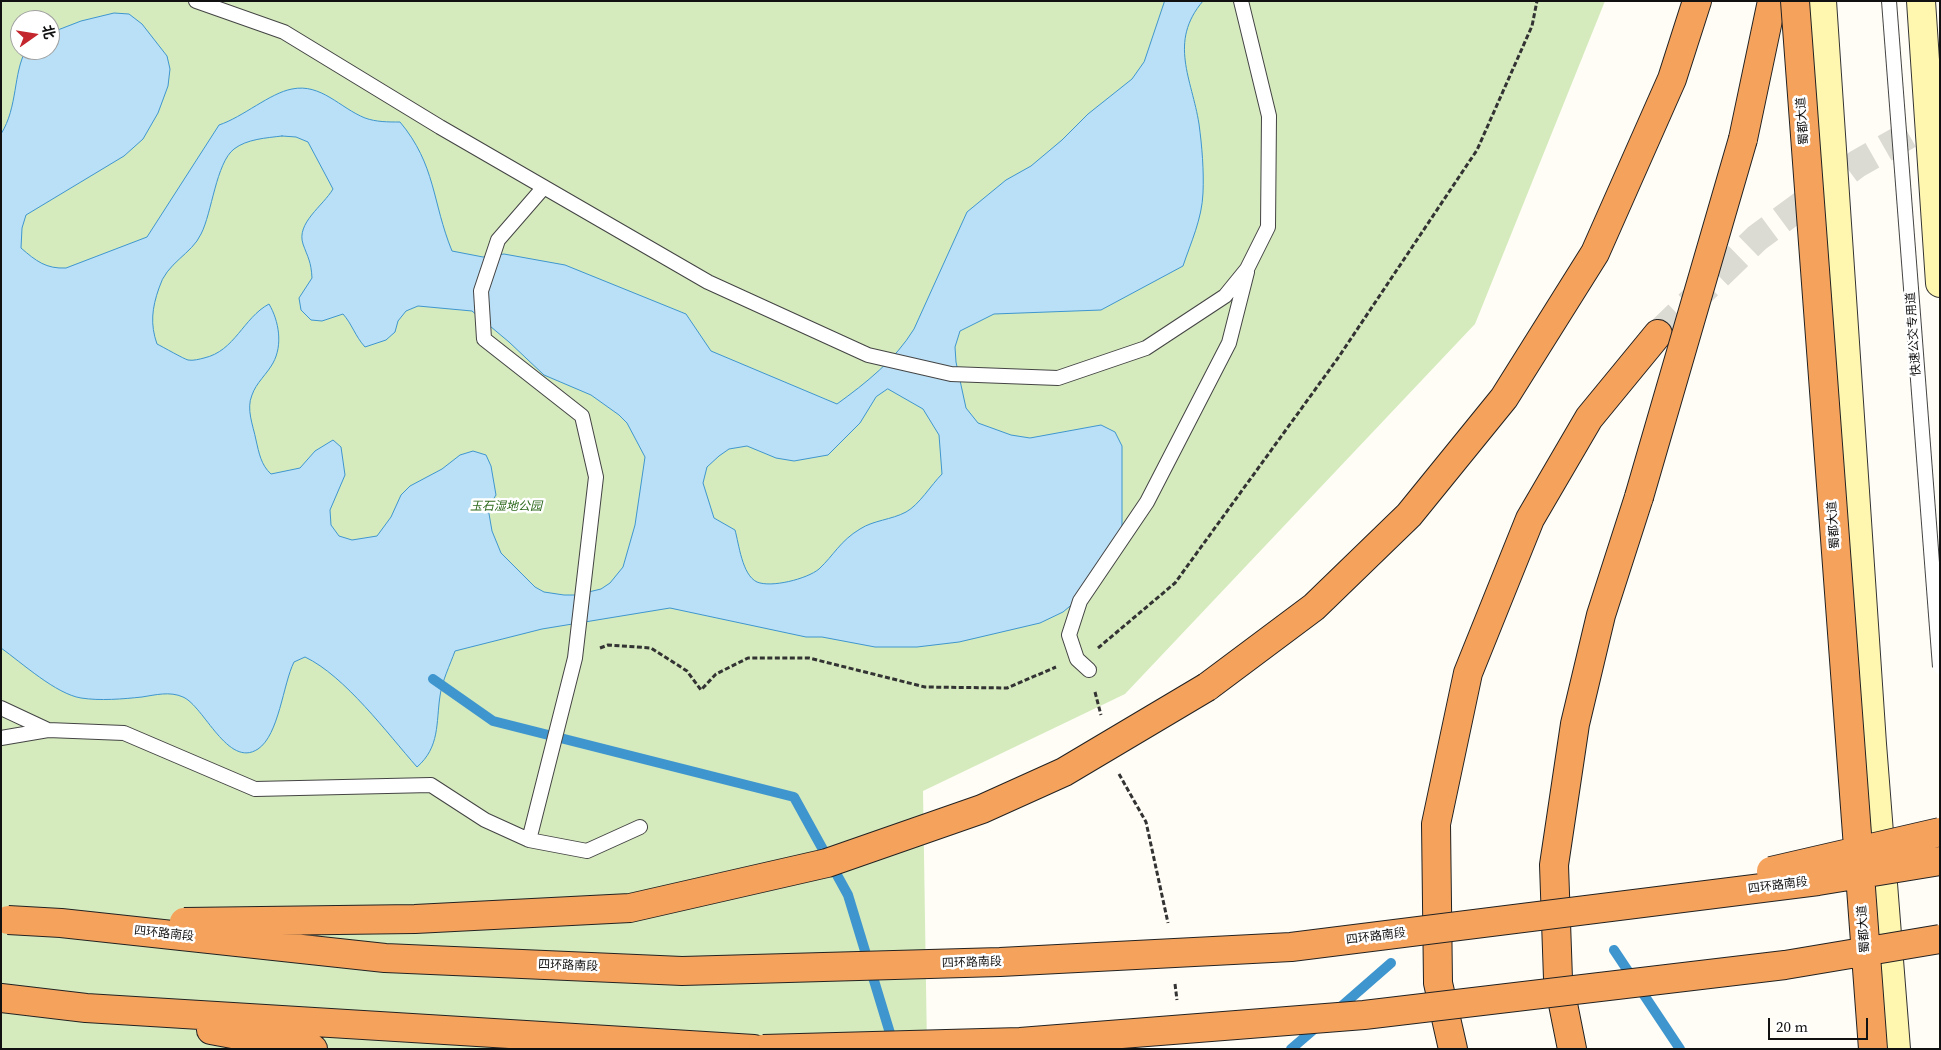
<!DOCTYPE html>
<html>
<head>
<meta charset="utf-8">
<style>
	body { margin:0 }
	#map { position:relative; width:1941px; height:1050px; overflow:hidden; background:#fffdf5; font-family:"Source Serif 4","Noto Sans SC",serif }
	canvas { display:block }
	.frame { position:absolute; inset:0; border:2px solid #111; pointer-events:none }
	.north { position:absolute; left:10px; top:10px; width:50px; height:50px; box-sizing:border-box; background:#fff; border:1px solid #a0a0a0; border-radius:50%; rotate:77deg; font-size:14px; font-weight:700; line-height:20px; text-align:center; color:#111 }
	.north::after { content:''; display:block; margin:auto; width:18px; height:22px; background:#c4262e; clip-path:polygon(50% 0,100% 100%,50% 72%,0 100%) }
	.scale { position:absolute; left:1768px; top:1018px; width:100px; height:22px; box-sizing:border-box; border:2px solid #111; border-top:0; padding-left:6px; font-size:15px; line-height:18px; white-space:nowrap; color:#111; -webkit-text-stroke:4px #fff; paint-order:stroke }
</style>
</head>
<body>
<div id="map">
<canvas width="1941" height="1050"></canvas>
<div class="frame"></div>
<div class="north">北</div>
<div class="scale">20 m</div>
</div>
<script>
const ctx = document.querySelector('canvas').getContext('2d');
ctx.lineJoin = 'round';
function paint(path, color) { ctx.fillStyle = color; ctx.fill(path, 'evenodd'); }
function trace(path, color, width, dash) { ctx.strokeStyle = color; ctx.lineWidth = width; ctx.lineCap = dash ? 'butt' : 'round'; ctx.setLineDash(dash || []); ctx.stroke(path); }
function drawText(font, color, halo, rows, align = 'center') {
  ctx.font = font + ' "Source Serif 4","Noto Sans SC",serif'; ctx.lineWidth = 5; ctx.setLineDash([]); ctx.textBaseline = 'middle'; ctx.strokeStyle = halo; ctx.fillStyle = color; for (const [text, x, y, turn = 0] of rows) {
    ctx.save(); ctx.translate(x, y); ctx.rotate((+turn || 0) * Math.PI / 180); ctx.textAlign = isNaN(turn) ? turn : align; if (halo) ctx.strokeText(text, 0, 0); ctx.fillText(text, 0, 0); ctx.restore();
  }
}
paint(new Path2D(`
	M1,1H1605L1475,324L1125,694L923,791L927,1049H1ZM20,20H50V50H20Z`), '#d5ebbd');
const water = new Path2D(`
	M1165,1H1203C1168,42 1192,79 1199,124C1202,146 1204,171 1203,193C1202,219 1191,242 1183,266L1101,310L994,314L960,331L955,347L956,362L966,408L978,423L1011,435L1030,438L1101,425L1115,432L1122,446V540L1087,592L1063,612L1040,623L959,642L917,647H875L822,637H806L670,608L542,629L455,651C450,665 442,681 440,696C436,723 440,747 417,767C387,733 345,676 305,657L294,662C283,684 279,735 258,749C228,769 204,706 183,697C170,691 155,695 142,697C123,699 100,701 81,698C56,694 22,663 1,648V134C18,107 13,73 26,50H50V33L81,21L114,13L129,14L142,24L167,56L170,69L168,86L158,113L143,139L124,156L26,215L22,228L21,248C36,261 46,269 66,268L147,237L219,125C243,117 270,93 292,89C321,83 340,108 365,118C376,122 388,122 400,122C436,165 432,202 452,251L483,257L504,254L565,265L686,314L711,351L837,404C866,383 895,360 914,329L967,212L1006,180L1031,166L1062,140L1088,114L1132,79L1144,62ZM282,136L296,137L308,142L333,189C323,206 296,223 303,244C308,258 311,261 312,278L299,298L301,310L311,320L322,321L343,314C352,324 355,336 365,347L386,340L395,332L398,321L406,311L418,306L472,311L509,342L544,375L591,395L619,415L627,423L645,457L635,525L623,567L610,583L601,589L576,595H564L544,592L535,587L501,553L492,531L488,508L496,495L491,466L486,455L473,451L460,455L442,469L410,486L401,495L391,517L377,536L352,540L339,536L331,525L330,510L345,475L341,447L333,440L315,451L300,468L271,474C261,465 259,453 256,440C253,425 246,409 252,395C256,383 267,374 273,363C283,345 279,321 269,304C243,318 235,351 204,358C200,359 193,361 188,360C184,359 163,347 157,344C150,324 152,308 159,288C166,263 192,254 201,234C212,213 216,163 234,149C247,139 266,138 282,136ZM888,389L923,409L939,435L942,474C931,485 919,505 906,512C891,520 874,520 860,529C840,541 834,555 819,569C807,579 771,588 757,582C742,575 739,544 735,530L714,518L703,483L707,467L719,456L729,449L747,446L776,458L794,461L828,455L860,423L876,397Z`);
paint(water, '#b9e0f7');
trace(water, '#3f96cf', 1);
trace(new Path2D(`
	M433,679L493,721L794,797L848,895L893,1043
	M1614,950L1680,1049
	M1336,1011L1391,963
	M1291,1049L1319,1025`), '#3f96cf', 10);
trace(new Path2D(`
	M1658,334L1757,238L1857,164L1940,117`), '#dbdad3', 28, [28, 14]);
const lane = new Path2D(`
	M196,1L284,32L440,127L708,282L868,355L951,374L1058,378L1146,348L1225,296L1247,269L1268,227L1269,116L1241,1
	M1089,670L1077,659L1069,635L1080,601L1147,502L1229,343L1247,272
	M1,708L48,730L124,733L255,789L431,785L485,820L529,840L587,851L640,827
	M1,738L48,730
	M529,840L575,658L596,477L582,416L484,339L481,291L498,240L544,187`);
const secondary = new Path2D(`
	M1822,1L1872,744L1896,1049
	M1921,1L1940,283`);
const highway = new Path2D(`
	M1743,139L1772,1
	M1207,687L1314,607L1409,515L1504,398L1595,253L1672,79L1697,1
	M1,998L86,1008L754,1049
	M211,1030L313,1049
	M1453,1049L1438,983L1436,824L1468,673L1530,519L1589,418L1658,334
	M1572,1049L1558,979L1554,865L1575,724L1601,615L1639,497`);
trace(lane, '#444', 16);
trace(secondary, '#333', 30);
trace(highway, '#222', 30);
trace(new Path2D(`
	M600,648L608,645L651,648L687,671L701,690L716,674L748,658H809L925,687L1007,688L1056,667
	M1098,648L1175,583L1338,358L1477,150L1532,26L1537,1
	M1095,692L1101,715
	M1119,774L1146,822L1168,923
	M1175,984L1177,1000`), '#333', 3, [5, 2.5]);
trace(lane, '#fff', 14);
trace(secondary, '#fff6b0', 28);
trace(highway, '#f5a25d', 28);
const laneBridge = new Path2D(`
	M1889,1L1940,667`);
const highwayBridge = new Path2D(`
	M1795,1L1873,1049
	M1639,497L1743,139
	M1771,871L1940,832
	M8,920L61,923L385,958L682,971L1000,962L1291,947L1818,881L1940,861
	M184,922L415,919L630,908L827,863L982,809L1064,772L1207,687
	M763,1049L1020,1042L1364,1015L1785,965L1940,939`);
trace(laneBridge, '#444', 16, []);
trace(highwayBridge, '#222', 30, []);
trace(laneBridge, '#fff', 14);
trace(highwayBridge, '#f5a25d', 28);
drawText('12px', '#111', '#fff', [
	["蜀都大道",1803,121,-94],
	["快速公交专用道",1914,334,-94],
	["蜀都大道",1834,525,-94],
	["四环路南段",1778,886,-7],
	["蜀都大道",1864,929,-94],
	["四环路南段",164,934,6],
	["四环路南段",1376,937,-7],
	["四环路南段",972,963,-2],
	["四环路南段",568,966,2]
]);
drawText('italic 12px', '#2f6b1f', '#fff', [
	["玉石湿地公园",506,507]
]);
</script>
</body>
</html>
